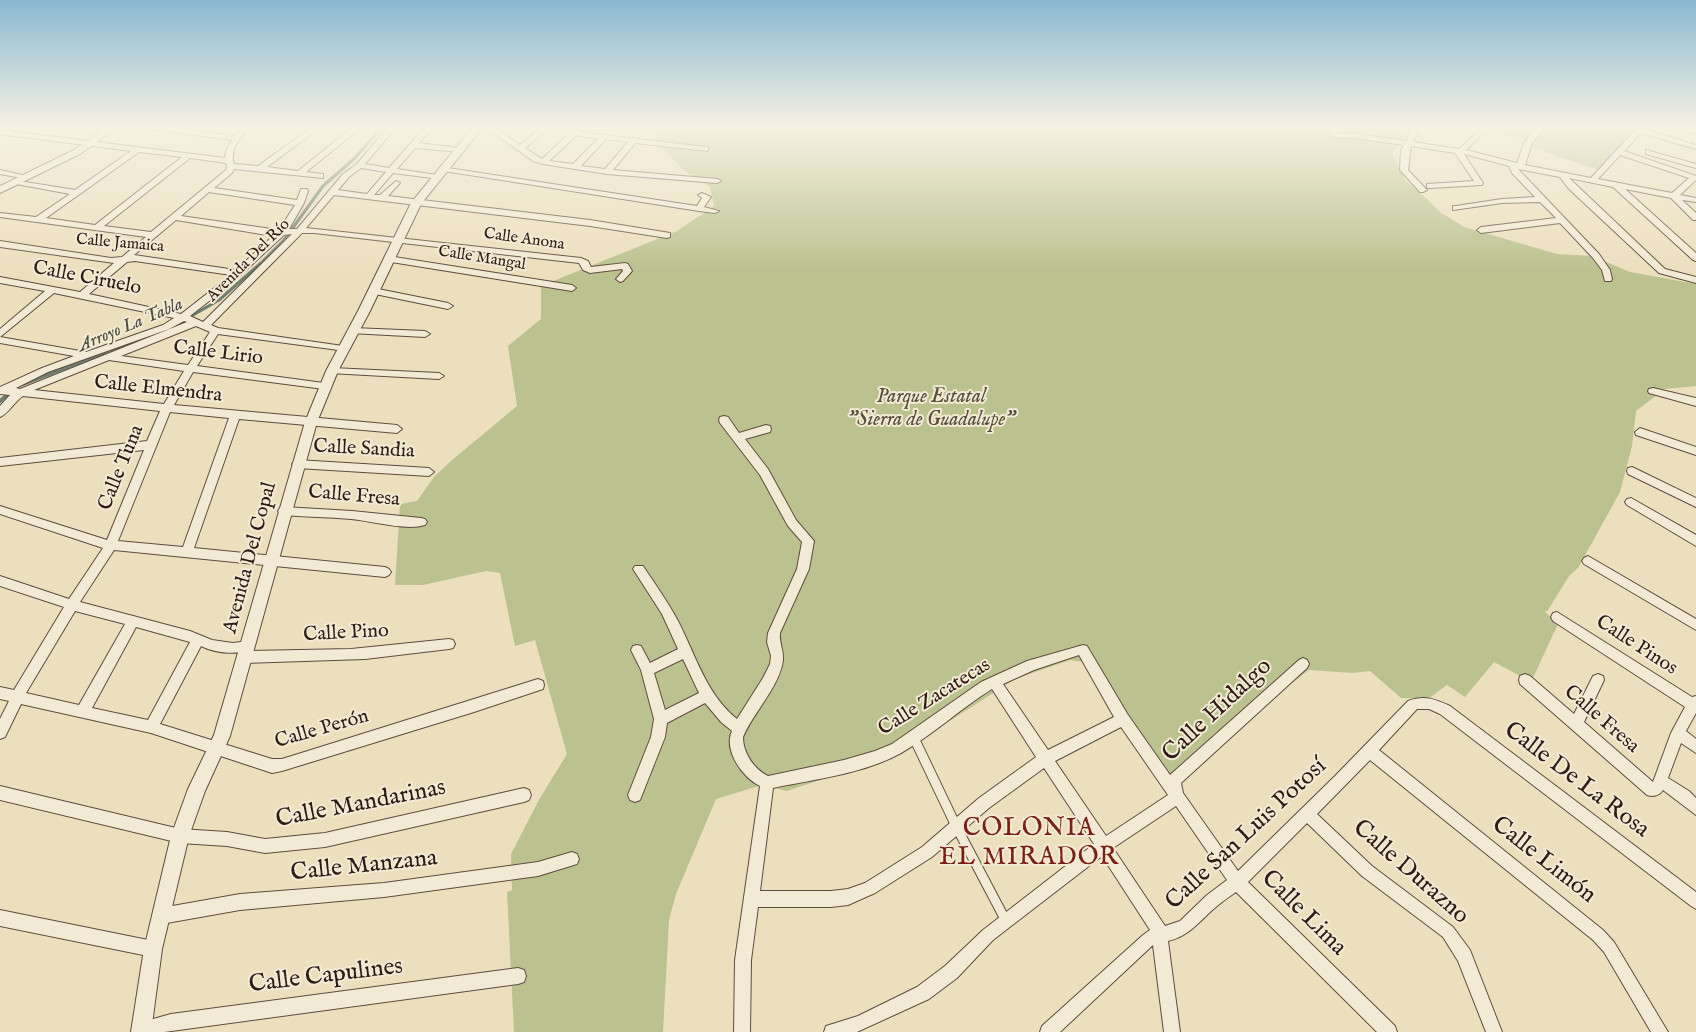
<!DOCTYPE html>
<html>
<head>
<meta charset="utf-8">
<style>
	body { margin:0 }
	canvas { display:block; background:#ecdfbe }
</style>
</head>
<body>
<canvas width="1696" height="1032"></canvas>
<script>
const ctx = document.querySelector('canvas').getContext('2d');
ctx.lineJoin = 'round';
function paint(path, color) { ctx.fillStyle = color; ctx.fill(path, 'evenodd'); }
function trace(path, color, width, dash) { ctx.strokeStyle = color; ctx.lineWidth = width; ctx.lineCap = dash ? 'butt' : 'round'; ctx.setLineDash(dash || []); ctx.stroke(path); }
function drawText(font, color, halo, rows, align = 'center') {
  ctx.font = font + ' "IM FELL English",serif'; ctx.lineWidth = 4; ctx.setLineDash([]); ctx.textBaseline = 'middle'; ctx.strokeStyle = halo; ctx.fillStyle = color; for (const [text, x, y, turn = 0] of rows) {
    ctx.save(); ctx.translate(x, y); ctx.rotate((+turn || 0) * Math.PI / 180); ctx.textAlign = isNaN(turn) ? turn : align; if (halo) ctx.strokeText(text, 0, 0); ctx.fillText(text, 0, 0); ctx.restore();
  }
}
paint(new Path2D(`
	M655,127H1410L1392,153L1405,180L1426,198L1440,212L1464,227L1557,254L1592,256L1630,272L1696,284V386L1665,389L1636,411L1632,446L1620,492L1578,568L1569,576L1548,610L1545,612L1558,624L1531,682L1494,662L1465,697L1447,685L1428,699L1401,698L1370,671L1353,673L1309,670L1170,777L1105,679L1090,663L1070,660L1015,679L898,754L787,791L762,785L716,799L676,894L669,920L663,1032H514L507,892L512,890L511,854L540,798L567,754L535,640L515,646L500,573L486,571L423,585H395L400,504L417,501L434,477L451,461L517,406L508,346L541,319V286L677,231L714,206L710,187L685,171L658,144Z
	M1483,127H1644L1604,172L1534,148V144Z`), '#bbc18f');
trace(new Path2D(`
	M188,318L219,300L261,263L284,240L323,186L355,158L382,127
	M101,354L177,324`), '#6f7d6f', 3);
trace(new Path2D(`
	M23,384L104,353
	M0,401L11,392`), '#6f7d6f', 4);
const pedestrian = new Path2D(`
	M914,738L957,828L1006,921`);
const minor = new Path2D(`
	M145,127H166L235,136L241,127H249C241,138 229,149 234,164L258,166L312,127H321L267,167L298,171L353,127H362L306,172L323,174V178L234,169L232,173L214,188L297,200L301,189H307L308,191L304,203L289,229H297L343,174L357,164L388,127H396L365,164L389,168L425,127H433L419,143L459,148H462V152L415,148L397,169L437,175H440V179L393,173L374,195H380L396,181L400,183L388,196L590,220L670,233V237L667,238L590,226L334,195L306,228L581,258L588,261L591,267L625,263L628,264L632,271L623,281L620,282L616,279L623,271L622,269L590,273L583,270L579,263L314,233H302L211,325L218,328L343,346L348,349L346,351L218,334L197,366L324,383L329,386L328,388L324,389L193,372L174,405L397,425L402,429L397,433L239,419L194,548L385,567L389,569L391,572L389,575L385,577L114,550L80,602L190,631L212,640L233,643L248,641L252,642L254,646L249,651L351,649L449,639L453,640L455,644L453,648L449,649L365,659L244,663L240,661L238,657L242,652C228,654 213,652 201,646L160,724L272,759H282L538,679L543,681L544,685L543,689L474,712L282,771L272,773L151,733L21,704L5,737L0,739V719L9,701L0,699V687L14,690L64,607L0,586V576L69,599L103,548L0,514V506L107,540L144,450L0,466V458L147,441L160,411L23,396C14,402 9,413 0,417V406L10,395L0,394V387L42,368L74,356L0,343V329L45,291L0,283V277L80,292L114,263L0,247V241L111,258L122,257L146,237L0,217V213L36,217L70,194L16,184L12,182L13,180L75,190L131,151L0,134V130L225,158L226,151L232,140L149,129ZM139,152L182,157L95,225L46,218ZM190,158L226,163L227,166L226,170L151,232L104,226ZM361,168L386,172L367,194L338,190L349,177ZM209,192L295,205L279,230L181,216ZM176,220L273,236L274,235L236,270L134,255ZM292,234L203,322L190,316L232,283L284,235ZM135,261L231,275L181,314L89,294L127,262ZM54,293L174,318L163,325L86,352L0,337ZM184,321L187,322L20,389L16,388L48,372L169,329ZM196,326L210,332L188,365L121,356ZM109,360L184,371L164,404L34,390ZM170,412L229,418L183,547L118,541ZM75,611L125,624L79,705L26,693ZM136,627L190,642L148,720L92,708Z
	M485,127H494L520,145L542,127H550L525,148L542,159L571,132L562,127H572L587,133L705,147H708V151L635,143L613,170L717,179L721,181L717,183L607,174L543,164L533,161ZM577,135L598,139L573,164L549,161ZM606,139L628,142L605,169L581,166Z
	M1331,127H1339L1337,132L1339,134H1356L1406,141L1412,127H1420L1413,142L1459,149L1480,130L1484,132L1466,150L1517,163L1524,143L1537,127H1545L1532,143L1525,165L1591,178L1638,127H1646L1644,129L1696,145V149L1641,133L1624,151L1696,176V180L1680,195L1696,198V202L1682,200L1696,213V220H1693L1671,198L1625,189L1696,253V261L1693,260L1613,187L1569,178L1665,269L1696,277V283L1659,273L1568,188L1560,177L1518,169L1599,254L1610,270L1612,279L1611,281H1605L1602,270L1593,258L1560,223L1481,233L1477,230L1481,227L1556,218L1540,202L1502,203L1453,210V206H1456L1502,199L1535,197L1512,173L1509,166L1464,154L1483,183L1482,185L1430,188H1427V184L1474,181L1455,153L1411,146L1408,170L1427,190L1423,192H1420L1400,170L1401,150L1404,145L1356,138H1334L1329,132ZM1620,155L1689,178L1672,193L1598,179Z
	M1675,127H1687L1696,130V134Z
	M1646,150L1696,164V168L1646,154Z
	M441,167L697,206L702,198L698,195L702,193L711,197L704,207L719,211L715,213L699,211L444,171L440,169Z
	M0,170L31,177L27,179L0,174Z
	M388,256L572,285L576,288L572,291L385,261L384,259Z
	M373,288L448,303L453,306L448,309L370,293V289Z
	M353,328L425,331L430,334L425,337L350,333V329Z
	M332,368L439,373L444,376L439,379L329,373L327,371L329,369Z
	M1653,388L1696,398V406L1649,393L1648,391L1649,389Z
	M724,416L728,417L739,433L766,425L770,426L771,429L770,432L745,439L768,469L796,520L814,541L809,569L780,633C779,643 784,651 783,660C780,686 753,713 743,737C743,753 754,769 768,776L844,760L875,751L892,744L981,682L1027,661L1083,645L1087,646L1128,715L1170,775L1299,660L1303,658L1307,660L1309,664L1307,668L1181,783L1183,793L1238,871L1335,776L1408,701C1424,695 1435,699 1450,706L1696,892V909L1691,906L1440,714L1429,709H1417L1379,750L1603,930L1614,942L1668,1032H1651L1604,952L1593,940L1370,760L1317,814L1372,866L1453,927L1470,950L1502,1032H1486L1458,961L1443,937L1362,876L1307,823L1248,882L1395,1026L1397,1032H1377L1236,892C1230,896 1223,901 1217,906C1200,920 1190,936 1168,941L1180,1032H1164L1153,945L1060,1032H1040L1042,1026L1143,935L1150,930L1102,856L993,940L957,978L929,999L857,1032H824L826,1026L858,1016L917,987L945,966L983,930L1094,844L1044,768L989,808L932,857L875,893L848,905L831,907H758L751,960L750,1032H734L735,960L760,786C743,778 723,750 732,731L721,722L705,703L667,723L665,737L640,800L635,802L630,800L628,795L651,737L654,719L641,670L631,650L633,646L637,645L641,646L650,663L678,649L662,614L635,572L633,569L635,566H643C655,584 668,602 678,621C696,656 706,694 737,719L763,678L770,664L771,656L767,642L768,633L797,569L802,542L788,526L760,475L720,423L719,420L720,417ZM1079,655L1114,717L1048,750L1003,684L1034,670ZM683,659L699,693L665,710L654,673ZM992,689L1036,757L979,798L922,847L865,883L848,889L831,891H760L773,788C816,779 863,774 901,753C933,735 961,708 992,689ZM1121,727L1168,795L1106,836L1055,761ZM1176,806L1227,880L1207,895L1180,921L1165,926L1113,848Z
	M1640,428L1696,447V455L1636,435L1635,432Z
	M297,460L429,468L434,472L429,476L297,468L292,464Z
	M1632,467L1696,498V507L1628,474L1627,471L1628,468Z
	M1631,498L1696,535V546L1627,505L1625,502L1627,499Z
	M284,507L352,511L421,518L425,519L427,522L425,525C406,531 372,521 351,519C329,517 306,517 284,515L280,514L278,511L280,508Z
	M1588,556L1696,619V630L1584,564L1582,561L1584,558Z
	M1557,612L1692,697L1696,696V713L1686,731L1696,739V753L1681,743L1668,778L1689,791L1696,798V815L1663,790C1659,796 1653,797 1647,795L1520,684L1519,680L1520,676L1525,674L1530,676L1574,714L1593,676L1598,674L1603,676L1604,680L1584,722L1653,782L1671,733L1685,707L1553,621L1551,617L1553,613Z
	M0,786L180,829L227,832L265,839L325,833L524,788L529,790L531,795L529,800L524,802L325,847L265,853L227,846L180,843L0,800Z
	M572,852L577,854L579,859L577,864L538,876L384,897L240,910L161,924L156,921L153,916L156,911L161,908L240,894L384,883L538,862Z
	M0,910L153,941L158,944L161,949L158,954L153,957L0,926Z
	M518,968L524,970L526,976L524,982L518,984L164,1032H134L133,1030L135,1024L171,1014Z`);
const tertiary = new Path2D(`
	M107,127H118L80,154L0,193V186L74,150Z
	M473,127H483L421,204L370,311L338,371L317,422L230,736L205,791L189,836L162,949L151,1032H131L144,949L171,836L188,789L214,735L305,422L326,371L358,311L411,203Z`);
trace(pedestrian, '#5e4d3e', 11);
trace(minor, '#5e4d3e', 2);
trace(tertiary, '#5e4d3e', 2);
trace(pedestrian, '#f3ead5', 9);
paint(minor, '#f3ead5');
paint(tertiary, '#f3ead5');
const sky = ctx.createLinearGradient(0, 0, 0, 271);
sky.addColorStop(0, '#89b8d0');
sky.addColorStop(0.47, '#f6f1e2');
sky.addColorStop(1, '#f6f1e200');
ctx.fillStyle = sky;
ctx.fillRect(0, 0, 1696, 271);
drawText('16px', '#2e1c14', '#f3ead5', [
	["Calle Anona",524,240,8],
	["Calle Jamaica",120,244,5],
	["Calle Mangal",482,259,9],
	["Avenida Del Río",249,261,-45]
]);
drawText('italic 18px', '#4e4c41', '#f3ead5', [
	["Arroyo La Tabla",131,326,-23]
]);
drawText('20px', '#2e1c14', '#f3ead5', [
	["Calle Ciruelo",87,279,11],
	["Calle Lirio",218,354,7],
	["Calle Elmendra",158,390,6],
	["Calle Sandia",364,450,3],
	["Calle Tuna",122,468,-68],
	["Calle Fresa",354,497,5],
	["Avenida Del Copal",251,558,-75],
	["Calle Pino",346,634,-3],
	["Calle Pinos",1636,646,33],
	["Calle Zacatecas",935,698,-32],
	["Calle Fresa",1601,720,41],
	["Calle Perón",322,730,-16]
]);
drawText('italic 20px', '#584e39', '#f3ead5', [
	["Parque Estatal",931,398],
	["\"Sierra de Guadalupe\"",931,421]
]);
drawText('24px', '#2e1c14', '#f3ead5', [
	["Calle Hidalgo",1218,711,-43],
	["Calle De La Rosa",1576,781,37],
	["Calle Mandarinas",361,805,-11],
	["Calle San Luis Potosí",1247,835,-43],
	["Calle Limón",1543,861,38],
	["Calle Manzana",364,867,-6],
	["Calle Durazno",1410,873,41],
	["Calle Lima",1303,914,45],
	["Calle Capulines",326,977,-7]
]);
ctx.letterSpacing = '1px';
drawText('25px', '#7a1f14', '#f3ead5', [
	["COLONIA",1029,830],
	["EL MIRADOR",1029,859]
]);
ctx.letterSpacing = '0px';
</script>
</body>
</html>
